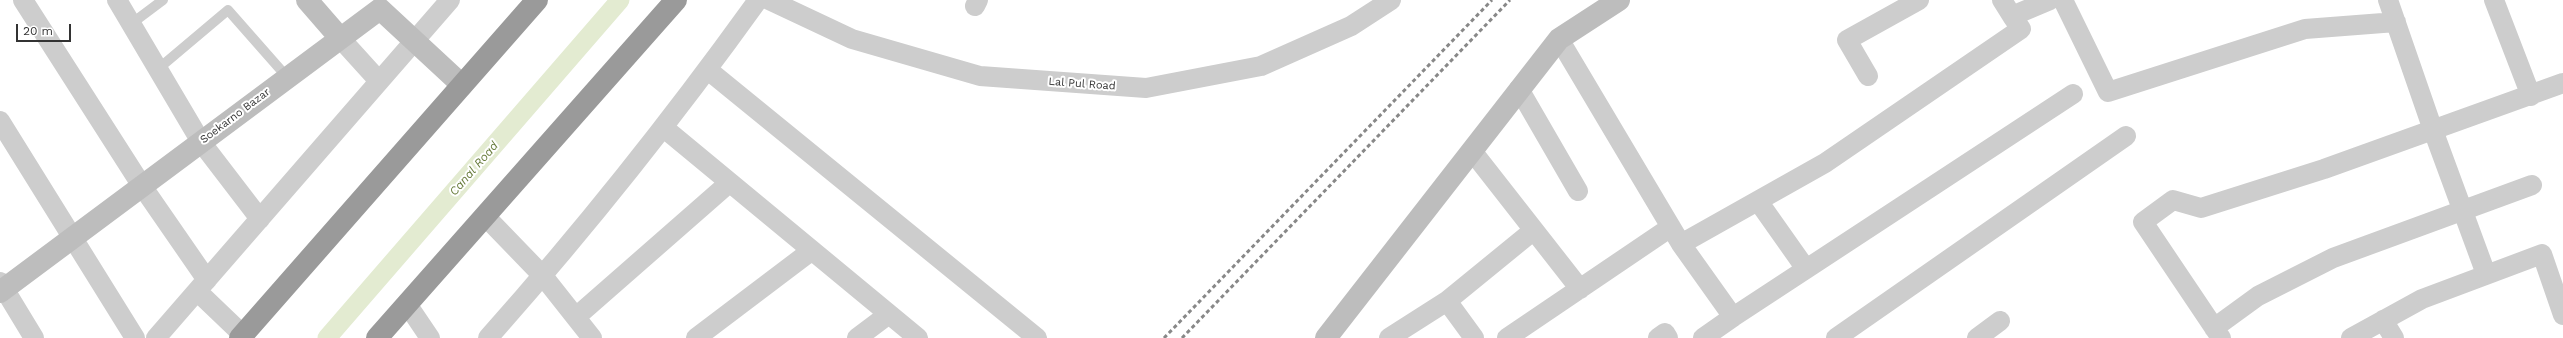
<!DOCTYPE html>
<html>
<head>
<meta charset="utf-8">
<style>
	body { margin:0 }
	#map { position:relative; width:2563px; height:338px; overflow:hidden; background:#fff; font-family:"Work Sans",sans-serif }
	canvas { display:block }
	.scale { position:absolute; left:16px; top:24px; width:55px; height:18px; box-sizing:border-box; border:2px solid #333; border-top:0; padding-left:5px; font-size:12px; line-height:14px; white-space:nowrap; color:#333; -webkit-text-stroke:3px #fff; paint-order:stroke }
</style>
</head>
<body>
<div id="map">
<canvas width="2563" height="338"></canvas>
<div class="scale">20 m</div>
</div>
<script>
const ctx = document.querySelector('canvas').getContext('2d');
ctx.lineJoin = 'round';
function trace(path, color, width, dash) { ctx.strokeStyle = color; ctx.lineWidth = width; ctx.lineCap = dash ? 'butt' : 'round'; ctx.setLineDash(dash || []); ctx.stroke(path); }
function drawText(font, color, halo, rows, align = 'center') {
  ctx.font = font + ' "Work Sans",sans-serif'; ctx.lineWidth = 4; ctx.setLineDash([]); ctx.textBaseline = 'middle'; ctx.strokeStyle = halo; ctx.fillStyle = color; for (const [text, x, y, turn = 0] of rows) {
    ctx.save(); ctx.translate(x, y); ctx.rotate((+turn || 0) * Math.PI / 180); ctx.textAlign = isNaN(turn) ? turn : align; if (halo) ctx.strokeText(text, 0, 0); ctx.fillText(text, 0, 0); ctx.restore();
  }
}
trace(new Path2D(`
	M327,338L620,0`), '#e3ebd1', 19);
trace(new Path2D(`
	M131,24L163,0
	M158,69L228,10L287,77`), '#cdcdcd', 10);
trace(new Path2D(`
	M23,0L142,186L207,280
	M117,0L201,142L260,219
	M769,0L852,39L980,76L1146,88L1261,66L1351,26L1391,0
	M2002,0L2012,16
	M2063,0L2108,92L2305,29L2396,22
	M2388,0L2433,130L2486,274
	M2494,0L2531,96
	M975,6L978,0
	M340,38L379,81
	M1559,39L1681,244L1733,317L1703,338
	M708,70L1037,338
	M1868,76L1847,40L1919,0
	M1519,89L1578,191
	M0,121L135,338
	M664,128L918,338
	M1472,151L1580,289
	M1758,201L1806,269
	M485,216L543,276L592,338
	M1681,244L1825,163L2021,29L2012,16L2050,0
	M0,282L34,338
	M197,291L243,335
	M1447,301L1534,230
	M407,304L430,338
	M576,317L729,183
	M1733,317L2073,94
	M2383,320L2394,338
	M2214,328L2258,296L2333,258L2532,185
	M156,338L450,0
	M488,338C584,230 674,117 758,0
	M696,338L811,251
	M857,338L889,314
	M1389,338L1447,301L1474,338
	M1507,338L1671,227
	M1658,338L1665,333L1668,338
	M1836,338L2126,136
	M1977,338L2000,321
	M2221,338L2143,222L2173,200L2201,208L2324,169L2563,83
	M2351,338L2422,299L2542,254L2563,315`), '#cdcdcd', 20);
trace(new Path2D(`
	M307,0L340,38
	M0,292L380,9L462,85
	M1326,338L1559,39L1619,0`), '#bdbdbd', 22);
trace(new Path2D(`
	M240,338L537,0
	M377,338L676,0`), '#9a9a9a', 22);
trace(new Path2D(`
	M1164,338L1492,0
	M1182,338L1510,0`), '#888', 3, [4, 3]);
drawText('11px', '#333', '#fff', [
	["Lal Pul Road",1082,84,4],
	["Soekarno Bazar",235,116,-37]
]);
drawText('italic 12px', '#697d3d', '#fff', [
	["Canal Road",474,169,-49]
]);
</script>
</body>
</html>
